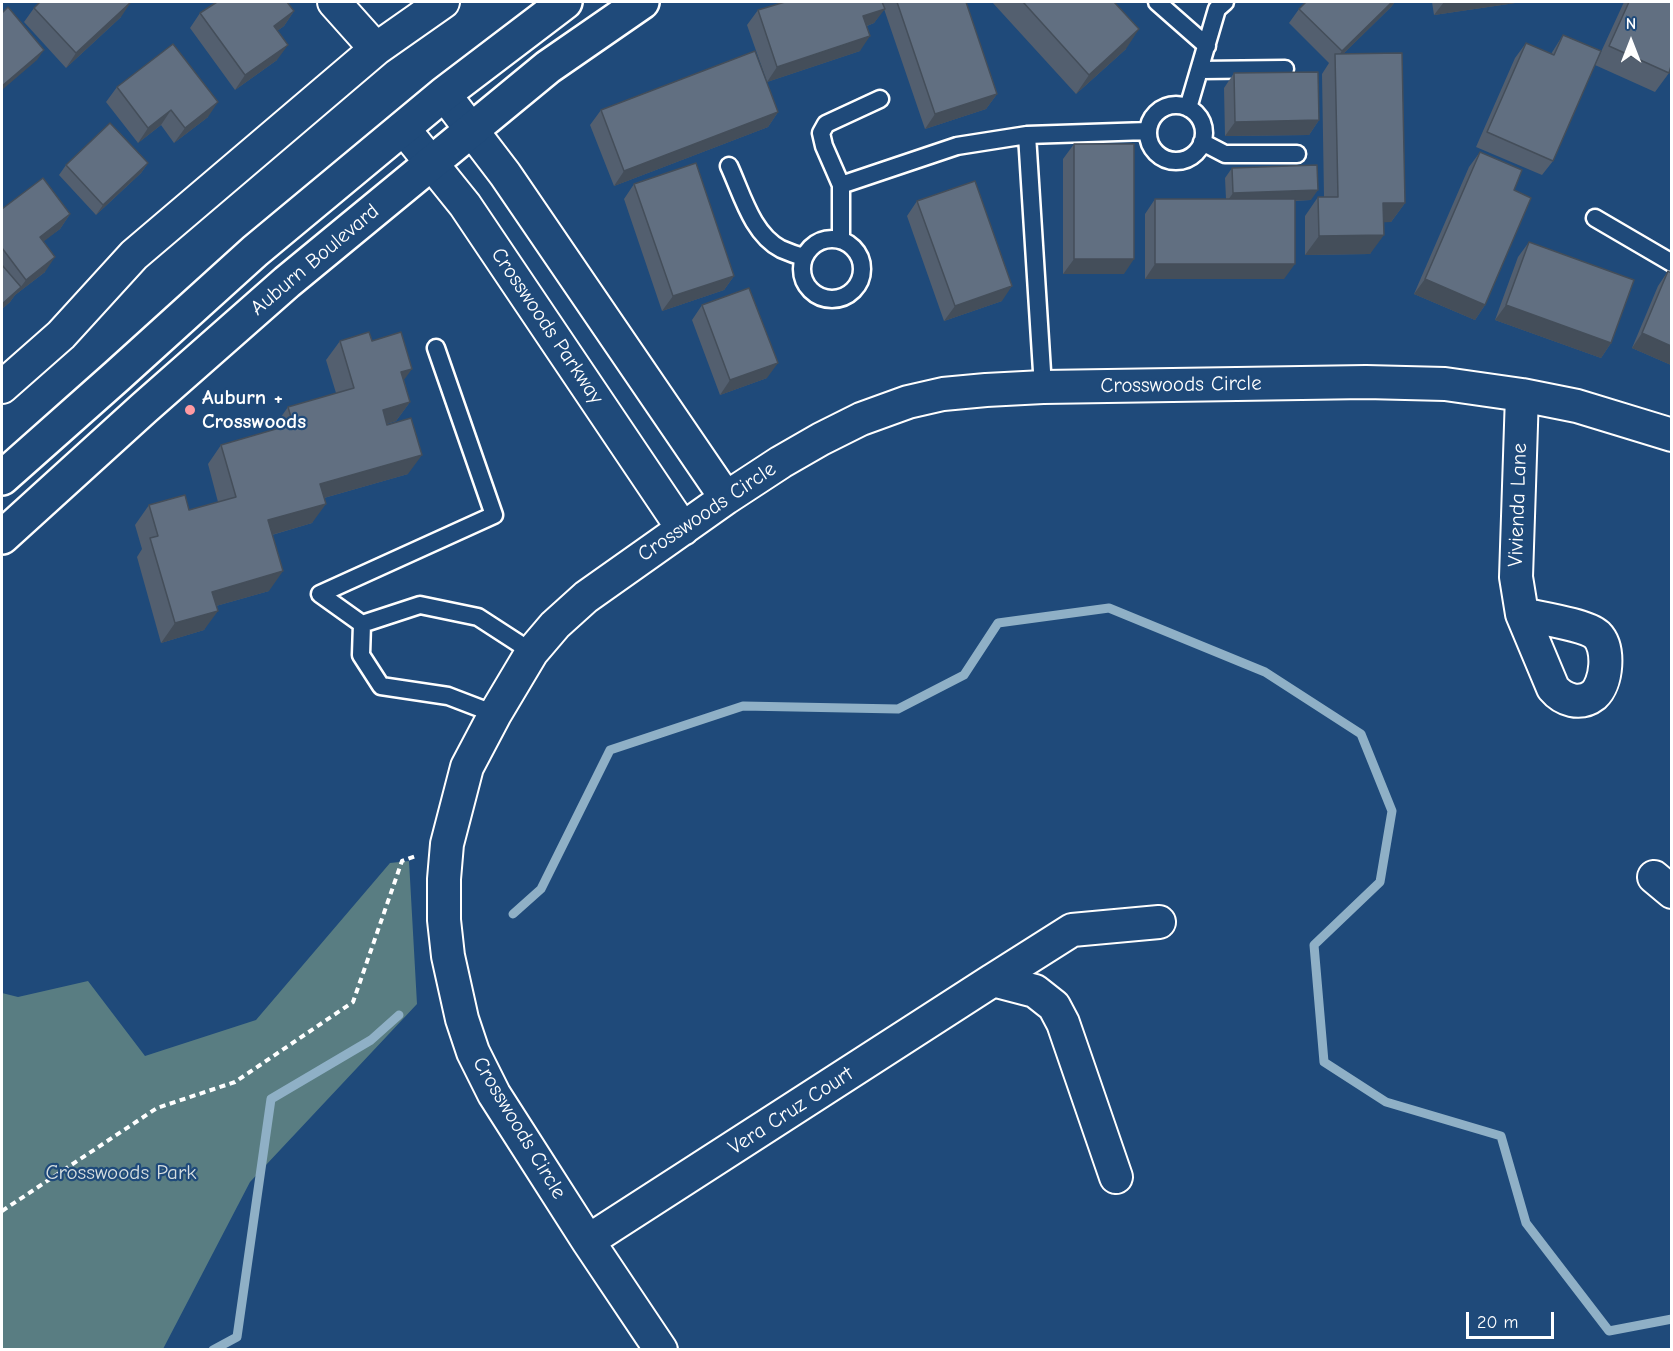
<!DOCTYPE html>
<html>
<head>
<meta charset="utf-8">
<style>
	body { margin:0 }
	#map { position:relative; width:1673px; height:1351px; overflow:hidden; background:#1f4a7a; font-family:"Comic Neue",sans-serif }
	canvas { display:block }
	.frame { position:absolute; inset:0; border:3px solid #fff; pointer-events:none }
	.north { position:absolute; left:1601px; top:12px; width:60px; height:60px; -webkit-text-stroke:4px #1f4a7a; paint-order:stroke; rotate:0deg; font-size:16px; font-weight:700; line-height:24px; text-align:center; color:#fff }
	.north::after { content:''; display:block; margin:auto; width:21px; height:27px; background:#fff; clip-path:polygon(50% 0,100% 100%,50% 72%,0 100%) }
	.scale { position:absolute; left:1466px; top:1312px; width:88px; height:27px; box-sizing:border-box; border:3px solid #fff; border-top:0; padding-left:8px; font-size:18px; line-height:21px; white-space:nowrap; color:#fff; -webkit-text-stroke:4px #1f4a7a; paint-order:stroke }
</style>
</head>
<body>
<div id="map">
<canvas width="1673" height="1351"></canvas>
<div class="frame"></div>
<div class="north">N</div>
<div class="scale">20 m</div>
</div>
<script>
const ctx = document.querySelector('canvas').getContext('2d');
ctx.lineJoin = 'round';
function paint(path, color) { ctx.fillStyle = color; ctx.fill(path, 'evenodd'); }
function trace(path, color, width, dash) { ctx.strokeStyle = color; ctx.lineWidth = width; ctx.lineCap = dash ? 'butt' : 'round'; ctx.setLineDash(dash || []); ctx.stroke(path); }
function drawText(font, color, halo, rows, align = 'center') {
  ctx.font = font + ' "Comic Neue",sans-serif'; ctx.lineWidth = 4.5; ctx.setLineDash([]); ctx.textBaseline = 'middle'; ctx.strokeStyle = halo; ctx.fillStyle = color; for (const [text, x, y, turn = 0] of rows) {
    ctx.save(); ctx.translate(x, y); ctx.rotate((+turn || 0) * Math.PI / 180); ctx.textAlign = isNaN(turn) ? turn : align; if (halo) ctx.strokeText(text, 0, 0); ctx.fillText(text, 0, 0); ctx.restore();
  }
}
paint(new Path2D(`
	M409,861L417,1004L250,1182L163,1349H2V993L18,997L88,981L145,1056L256,1020L390,863Z`), '#597d82');
trace(new Path2D(`
	M513,914L541,889L610,750L743,706L898,709L964,675L998,623L1109,608L1265,672L1361,734L1392,811L1380,882L1314,945L1324,1062L1386,1102L1501,1136L1526,1223L1609,1331L1672,1319
	M213,1350L237,1337L271,1099L371,1040L399,1015`), '#8fb0c6', 9);
const lane = new Path2D(`
	M1157,2L1207,46
	M1200,70L1285,69
	M1148 133a28 28 0 1 1 56 0a28 28 0 1 1-56 0Z
	M1188,108L1217,9L1225,2
	M1027,135L1043,387
	M1202,142L1225,154H1297
	M729,166C742,194 752,234 781,249C788,252 796,255 803,257
	M841,185L824,146L821,133L826,124L880,99
	M1595,218L1672,263
	M802 269a30 30 0 1 1 60 0a30 30 0 1 1-60 0Z
	M841,240V185L957,146L1027,135L1148,131
	M362,624L320,594L494,515L436,348
	M362,624L361,655L381,686L448,696L495,714
	M362,624L420,605L478,617L532,652`);
const street = new Path2D(`
	M334,2L376,49
	M444,94L505,174L726,498
	M403,128L465,205L683,529
	M2,387L61,335L134,255L376,49L443,2
	M1522,395L1516,577L1522,614
	M1522,614C1539,618 1586,625 1597,635C1610,648 1607,683 1594,695C1580,706 1563,700 1553,688Z
	M1654,877L1672,892
	M993,980L1072,930L1159,922
	M588,1241L993,980L1035,991L1054,1006L1063,1023L1116,1177
	M661,1350L588,1241L494,1094L473,1052L462,1019L448,956L444,920V879L447,844L467,767L495,714L532,652L555,625L586,597L726,498L781,462L821,439L861,419L908,402L943,394L986,390L1043,387L1366,382L1445,384L1522,395L1577,406L1672,435`);
const secondary = new Path2D(`
	M2,478L117,376L255,251L444,94L565,2
	M2,537L144,408L287,282L548,67L642,2`);
trace(lane, '#fff', 21);
trace(street, '#fff', 36);
trace(secondary, '#fff', 38);
trace(new Path2D(`
	M2,1211L157,1108L235,1082L353,1002L402,861L416,856`), '#fff', 4, [6, 4.5]);
trace(lane, '#1f4a7a', 16);
trace(street, '#1f4a7a', 32);
trace(secondary, '#1f4a7a', 33);
paint(new Path2D(`
	M785,2H966L997,94L986,109L925,129L884,9L874,23L867,26L860,51L767,82L747,25L758,10Z
	M992,2H1114L1126,49L1076,94Z
	M1306,2H1395L1391,7L1343,54L1405,203L1391,222H1384L1370,254L1305,255V216L1318,197H1324L1322,74L1329,63L1289,23L1299,9Z
	M1432,2H1522L1434,15Z
	M1624,2H1671L1669,73L1655,92L1595,65Z
	M34,8L121,17L66,68L24,22Z
	M294,11L284,26L277,31V60L235,90L190,28L200,13Z
	M1563,35L1553,161L1542,175L1476,147L1515,58L1526,43L1551,54Z
	M1234,73L1319,120L1309,135L1225,136L1224,88Z
	M117,87L208,117L174,143L161,125L138,143L106,102Z
	M601,110L778,112L768,127L614,186L590,125Z
	M1074,144L1124,274H1063V159Z
	M1480,152L1485,305L1475,320L1414,294L1469,167Z
	M148,163L141,173L96,215L59,175L66,165Z
	M1232,168L1311,200L1295,201L1284,279H1145V214L1155,199H1226L1225,178Z
	M634,184L734,276L724,290L662,311L624,199Z
	M917,201L1002,301L944,321L907,216Z
	M2,209L70,214L60,229L43,241L45,272L15,295L10,302L2,309Z
	M1529,242L1611,343L1601,358L1495,320L1518,257Z
	M1668,271L1671,365L1632,348L1658,286Z
	M702,305L767,378L720,395L692,320Z
	M340,341H372L404,380L410,402L396,421L387,424L408,474L324,498L312,523L272,535L269,591L216,606L204,630L161,643L137,557L142,549L135,525L149,505L189,510L218,502L208,464L221,445L275,430L274,427L288,407L336,393L326,360Z`), '#535f6f');
paint(new Path2D(`
	M131,2L121,17L66,68L76,53Z
	M1392,2H1395L1391,7L1335,62V60L1342,51Z
	M1444,2H1522L1434,15Z
	M885,9L874,23L853,31L863,16Z
	M294,11L284,26L263,41L274,26Z
	M1139,29L1126,49L1076,94L1089,75Z
	M870,36L860,51L767,82L777,67Z
	M288,45L277,60L235,90L245,75Z
	M44,50L37,60L2,90V86Z
	M997,94L986,109L925,129L935,114Z
	M218,102L208,117L174,143L185,128Z
	M171,110L161,125L138,143L148,128Z
	M778,112L768,127L614,186L624,171Z
	M1319,120L1309,135L1225,136L1235,122Z
	M148,163L141,173L96,215L103,205Z
	M1318,190L1311,200L1226,203L1233,193Z
	M1383,203H1405L1391,222L1370,223Z
	M70,214L60,229L30,252L40,237Z
	M1384,235L1370,254L1305,255L1319,236Z
	M55,257L45,272L15,295L10,302L2,309V304L20,288L26,280Z
	M1074,259H1134L1124,274H1063Z
	M1155,264H1295L1284,279H1145Z
	M734,276L724,290L662,311L673,296Z
	M1425,279L1485,305L1475,320L1414,294Z
	M1012,286L1002,301L944,321L955,306Z
	M1506,305L1611,343L1601,358L1495,320Z
	M1642,333L1671,346V365L1632,348Z
	M778,363L767,378L720,395L730,380Z
	M412,369L398,388L401,372Z
	M410,402L396,421L369,429L383,410Z
	M422,455L408,474L306,503L320,484Z
	M326,504L312,523L254,540L268,520Z
	M283,571L269,591L198,611L212,592Z
	M218,611L204,630L161,643L175,623Z`), '#444e5a');
const building = new Path2D(`
	M40,2H131L76,53L34,8Z
	M217,2H287L294,11L274,26L288,45L245,75L200,13Z
	M785,2H882L885,9L863,16L870,36L777,67L758,10Z
	M897,2H966L997,94L935,114Z
	M1023,2H1114L1139,29L1089,75Z
	M1306,2H1392L1342,51L1299,9Z
	M1629,2H1671V66L1669,73L1609,46Z
	M8,7L44,50L2,86V13Z
	M1563,35L1601,51L1553,161L1487,132L1526,43L1554,55Z
	M173,44L218,102L185,128L171,110L148,128L117,87Z
	M755,51L778,112L624,171L601,110Z
	M1402,53L1405,203H1383L1384,235L1319,236L1318,197H1338L1335,54Z
	M1318,72L1319,120L1235,122L1234,73Z
	M110,123L148,163L103,205L66,165Z
	M1074,144H1134V259H1074Z
	M1480,152L1522,170L1514,190L1531,198L1485,305L1425,279Z
	M696,163L734,276L673,296L634,184Z
	M1317,165L1318,190L1233,193L1232,168Z
	M43,178L70,214L40,237L55,257L26,280L2,248V209Z
	M975,181L1012,286L955,306L917,201Z
	M1155,199H1295V264H1155Z
	M1529,242L1634,280L1611,343L1506,305Z
	M2,265L21,287L2,304Z
	M1668,271L1671,273V346L1642,333Z
	M749,288L778,363L730,380L702,305Z
	M369,332L372,341L401,332L412,369L401,372L410,402L383,410L387,425L411,418L422,455L320,484L326,504L268,520L283,571L212,592L218,611L175,623L150,538L158,536L149,505L185,495L189,510L236,497L221,445L293,424L288,407L354,388L340,341Z`);
paint(building, '#616f81');
trace(building, '#444e5a', 1.5);
for (const [x, y, r, color] of [
	[190,410,6,"#ff9aa2"]
]) { const dot = new Path2D(); dot.arc(x, y, r, 0, 2 * Math.PI); ctx.fillStyle = color; ctx.fill(dot); trace(dot, '#1f4a7a', 2); }
drawText('21px', '#fff', '#1f4a7a', [
	["Auburn Boulevard",315,260,-40],
	["Crosswoods Parkway",547,326,56],
	["Crosswoods Circle",1181,385,-1],
	["Vivienda Lane",1518,505,-88],
	["Crosswoods Circle",707,512,-34],
	["Vera Cruz Court",791,1111,-33],
	["Crosswoods Circle",519,1128,59]
]);
drawText('bold 21px', '#fff', '#1f4a7a', [
	["Auburn +",202,398],
	["Crosswoods",202,422]
], 'left');
drawText('21px', '#d6dee0', '#1f4a7a', [
	["Crosswoods Park",121,1173]
]);
</script>
</body>
</html>
